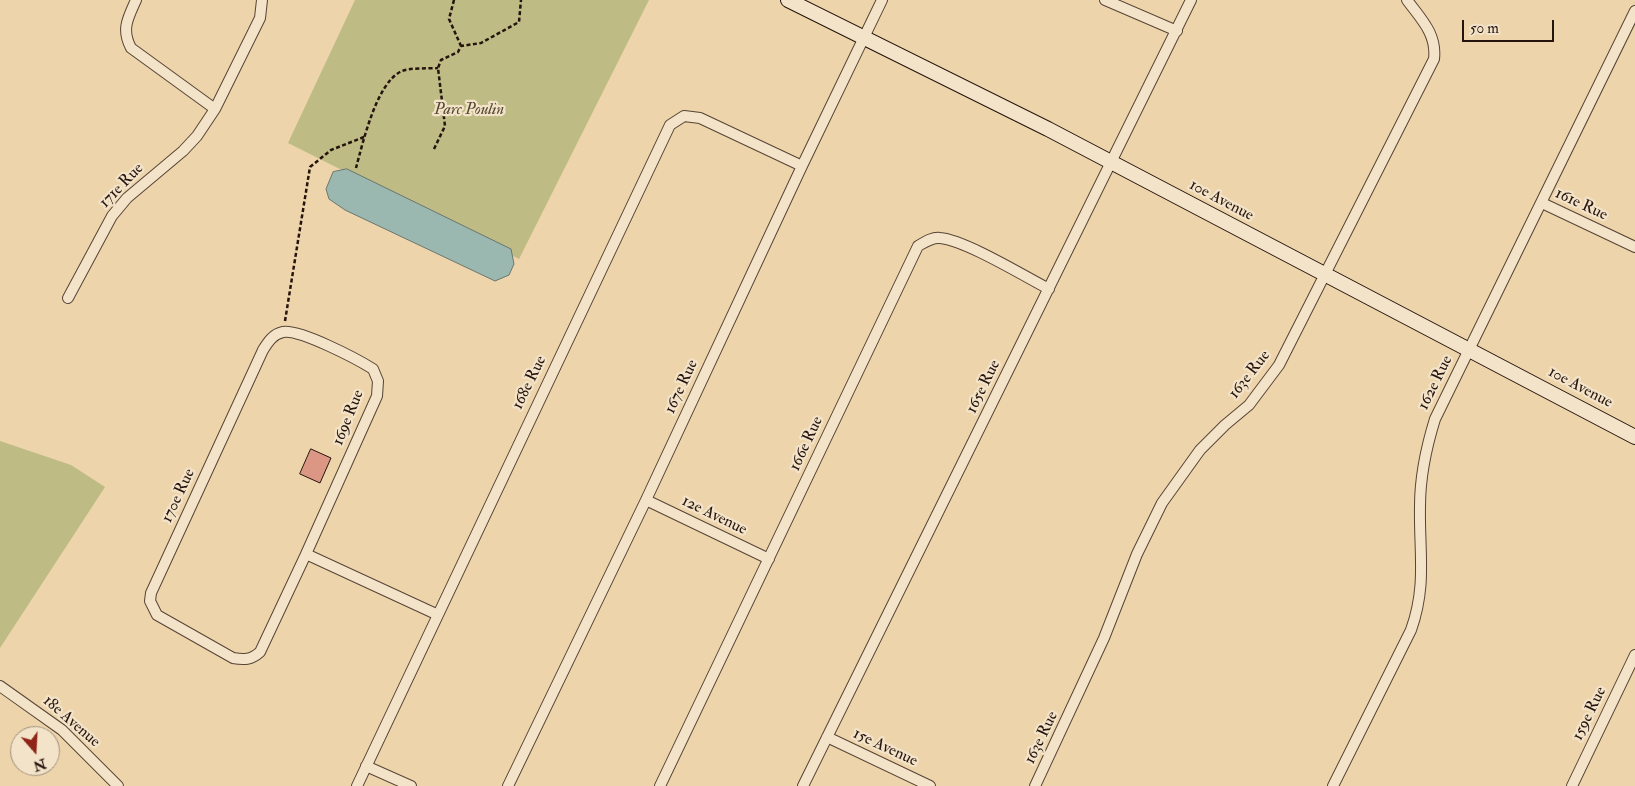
<!DOCTYPE html>
<html>
<head>
<meta charset="utf-8">
<style>
	body { margin:0 }
	#map { position:relative; width:1635px; height:786px; overflow:hidden; background:#edd4ab; font-family:"IM FELL Double Pica",serif }
	canvas { display:block }
	.north { position:absolute; left:10px; top:726px; width:50px; height:50px; box-sizing:border-box; background:#f3e3c8; border:1px solid #a1907e; border-radius:50%; rotate:161deg; font-size:14px; font-weight:700; line-height:20px; text-align:center; color:#25140e }
	.north::after { content:''; display:block; margin:auto; width:18px; height:22px; background:#8f2418; clip-path:polygon(50% 0,100% 100%,50% 72%,0 100%) }
	.scale { position:absolute; left:1462px; top:20px; width:92px; height:22px; box-sizing:border-box; border:2px solid #25140e; border-top:0; padding-left:6px; font-size:15px; line-height:18px; white-space:nowrap; color:#25140e; -webkit-text-stroke:4px #f3e3c8; paint-order:stroke }
</style>
</head>
<body>
<div id="map">
<canvas width="1635" height="786"></canvas>
<div class="north">N</div>
<div class="scale">50 m</div>
</div>
<script>
const ctx = document.querySelector('canvas').getContext('2d');
ctx.lineJoin = 'round';
function paint(path, color) { ctx.fillStyle = color; ctx.fill(path, 'evenodd'); }
function trace(path, color, width, dash) { ctx.strokeStyle = color; ctx.lineWidth = width; ctx.lineCap = dash ? 'butt' : 'round'; ctx.setLineDash(dash || []); ctx.stroke(path); }
function drawText(font, color, halo, rows, align = 'center') {
  ctx.font = font + ' "IM FELL Double Pica",serif'; ctx.lineWidth = 4.5; ctx.setLineDash([]); ctx.textBaseline = 'middle'; ctx.strokeStyle = halo; ctx.fillStyle = color; for (const [text, x, y, turn = 0] of rows) {
    ctx.save(); ctx.translate(x, y); ctx.rotate((+turn || 0) * Math.PI / 180); ctx.textAlign = isNaN(turn) ? turn : align; if (halo) ctx.strokeText(text, 0, 0); ctx.fillText(text, 0, 0); ctx.restore();
  }
}
paint(new Path2D(`
	M355,0H649L519,259L288,143Z
	M0,441L71,465L105,487L0,648Z`), '#bebb85');
const water = new Path2D(`
	M347,169L511,249L514,264L509,275L495,281L345,210L329,199L326,189L333,172Z`);
paint(water, '#9ab7b0');
trace(water, '#6b766f', 1);
const building = new Path2D(`
	M311,449L331,458L320,483L300,474Z`);
paint(building, '#dc9784');
trace(building, '#25140e', 1);
const street = new Path2D(`
	M136,0C128,18 121,29 131,48L215,109
	M1105,0L1177,31
	M1542,203L1635,247
	M68,298L112,216L127,198L183,151L197,136L215,109L260,18L262,0
	M646,500L769,559
	M306,554L260,652C251,660 244,660 233,658L157,615L150,601L151,593L263,350C268,342 273,334 283,332C300,329 357,359 373,369L378,381L377,396L306,554L436,614
	M0,686L62,730L118,786
	M827,737L930,786
	M366,766L411,786
	M357,786L670,125L684,116L700,118L802,166
	M508,786L646,500L802,166L882,0
	M660,786L918,246C925,242 932,237 940,238C965,240 1024,276 1049,289
	M803,786L1191,0
	M1035,786L1104,638L1137,554L1162,503L1200,450L1225,425L1249,405L1279,365L1434,59C1437,34 1421,19 1407,0
	M1333,786L1411,630C1427,585 1419,552 1420,506C1420,476 1426,448 1435,419L1635,11
	M1572,786L1635,655`);
const secondary = new Path2D(`
	M788,0L1048,129L1635,437`);
trace(street, '#574435', 12);
trace(secondary, '#25140e', 16);
trace(new Path2D(`
	M454,0L449,19L461,46
	M434,149L445,126L438,68L441,60L458,52L461,46L481,43L519,22L521,0
	M356,168C363,142 376,85 400,72C409,67 428,69 438,68
	M285,321L310,167L331,150L364,137`), '#25140e', 2.5, [4, 2.5]);
trace(street, '#f3e3c8', 10);
trace(secondary, '#f3e3c8', 14);
drawText('italic 16px', '#534632', '#f3e3c8', [
	["Parc Poulin",469,111]
]);
drawText('16px', '#25140e', '#f3e3c8', [
	["171e Rue",122,186,-46],
	["10e Avenue",1221,201,28],
	["161e Rue",1581,205,25],
	["163e Rue",1250,375,-52],
	["168e Rue",530,383,-64],
	["162e Rue",1436,383,-64],
	["167e Rue",682,387,-65],
	["165e Rue",984,387,-64],
	["10e Avenue",1580,388,28],
	["169e Rue",349,418,-68],
	["166e Rue",807,444,-65],
	["170e Rue",179,496,-65],
	["12e Avenue",714,516,26],
	["159e Rue",1590,714,-64],
	["18e Avenue",71,722,41],
	["163e Rue",1042,738,-64],
	["15e Avenue",885,748,25]
]);
</script>
</body>
</html>
